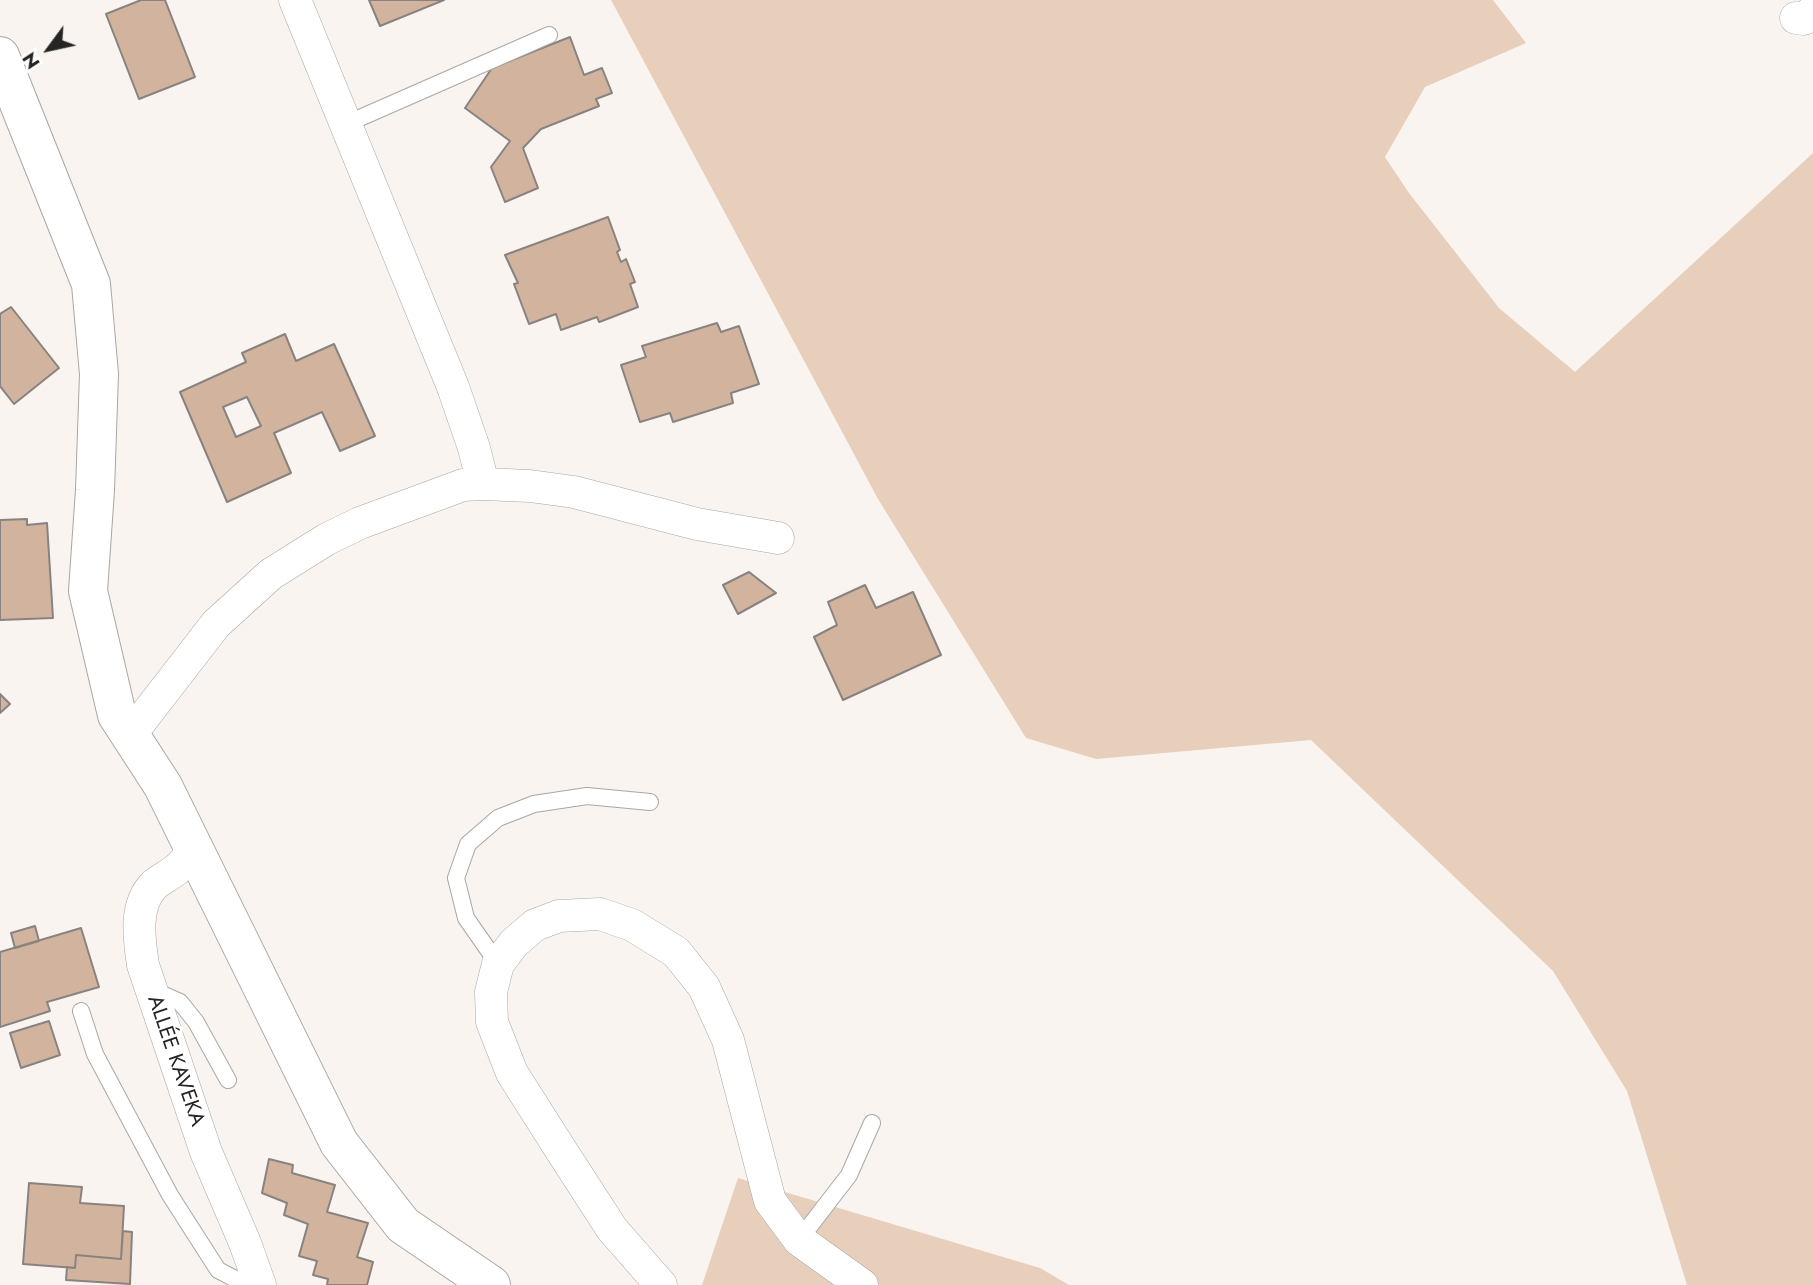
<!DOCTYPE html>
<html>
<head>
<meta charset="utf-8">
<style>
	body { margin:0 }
	#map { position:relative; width:1813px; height:1285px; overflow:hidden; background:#f9f4ef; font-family:Jost,sans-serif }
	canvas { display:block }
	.north { position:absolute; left:14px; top:14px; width:70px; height:70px; -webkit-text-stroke:5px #fff; paint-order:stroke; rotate:237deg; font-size:19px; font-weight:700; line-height:28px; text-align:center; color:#272523 }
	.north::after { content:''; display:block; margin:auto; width:24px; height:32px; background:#272523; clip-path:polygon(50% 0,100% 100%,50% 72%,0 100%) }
</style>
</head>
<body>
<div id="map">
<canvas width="1813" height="1285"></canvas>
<div class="north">N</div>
</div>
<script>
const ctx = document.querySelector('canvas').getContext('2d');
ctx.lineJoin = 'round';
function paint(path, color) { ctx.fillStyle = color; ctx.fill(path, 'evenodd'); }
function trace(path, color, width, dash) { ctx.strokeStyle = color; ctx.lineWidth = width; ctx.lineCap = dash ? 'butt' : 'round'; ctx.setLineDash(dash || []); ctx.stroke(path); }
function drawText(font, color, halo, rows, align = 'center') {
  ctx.font = font + ' Jost,sans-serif'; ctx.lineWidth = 6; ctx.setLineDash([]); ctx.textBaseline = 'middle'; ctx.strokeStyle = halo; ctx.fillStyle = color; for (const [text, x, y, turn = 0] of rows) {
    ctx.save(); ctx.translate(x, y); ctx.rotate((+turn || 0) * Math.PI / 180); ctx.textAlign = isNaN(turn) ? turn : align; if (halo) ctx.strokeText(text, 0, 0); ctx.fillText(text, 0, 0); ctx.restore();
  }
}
paint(new Path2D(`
	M611,0H1493L1526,43L1425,87L1385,157L1409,193L1499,308L1575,372L1813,153V1285H1687L1627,1091L1553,971L1311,740L1096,759L1026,738L878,499Z
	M738,1178L1040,1268L1069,1285H702Z`), '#e8cfbc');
const building = new Path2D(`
	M141,0H165L195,77L139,99L106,14Z
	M369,0H444L380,26Z
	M570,37L584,75L602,68L612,93L596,99L599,106L541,129L523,148L538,188L505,202L491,167L510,141L465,108L492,68Z
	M608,217L620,250L617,252L621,262L626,259L635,282L630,284L638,307L602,321L599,322L597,317L561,330L556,314L529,324L514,284L518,283L505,255Z
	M11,307L59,368L14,404L0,386V314Z
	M717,323L721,332L739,326L759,384L731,393L733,403L673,422L670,413L640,422L621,365L646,357L642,346Z
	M285,334L296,361L334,344L375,436L340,451L322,412L274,433L291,473L227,502L180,392L246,362L242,353ZM247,397L261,426L236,437L223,407Z
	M27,519V525L47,523L53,618L0,620V520Z
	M749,572L776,593L738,614L723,585Z
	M865,585L876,608L913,592L941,655L843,700L814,637L837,625L828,602Z
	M0,694L10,704L0,713Z
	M35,926L39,941L15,948L11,933Z
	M81,928L99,987L47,1002L50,1011L0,1027V952Z
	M49,1021L60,1055L21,1068L10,1033Z
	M269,1159L293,1165L292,1173L335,1185L327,1212L368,1223L357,1257L373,1262L367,1285H327L328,1279L313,1275L317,1261L299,1256L308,1224L284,1215L287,1203L262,1193Z
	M29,1183L82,1187L80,1203L124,1206L121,1259L76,1255L75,1268L23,1264Z
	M123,1231L132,1232L130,1284L66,1280L67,1267L75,1268L76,1255L121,1259Z`);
paint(building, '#d2b49e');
trace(building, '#888380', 2);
const lane = new Path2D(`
	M346,124L549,35
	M498,964L466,918L456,878L468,844L498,818L534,804L587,796L650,802
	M153,990L180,1002L196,1022L228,1080
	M81,1011L95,1054L170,1195L218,1270L247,1285
	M799,1240L849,1175L872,1123`);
const street = new Path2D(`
	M1796,18L1804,19L1813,11
	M483,484L530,486L574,492L697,524L778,538
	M130,735L216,624L271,574L327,539L360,523L463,485L483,484L474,448L453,387L295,0
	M194,847C189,855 184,864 177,869C170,875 161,879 154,885C134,905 139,939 143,965L206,1152L245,1243L260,1285
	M661,1285L612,1229L559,1147L512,1073L492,1022L491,992L498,964L514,943L535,925L559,916L600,914L632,925L676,952L704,987L728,1040L770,1201L799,1240L862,1285`);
const secondary = new Path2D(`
	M0,56L91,284L99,374L95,490L88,591L117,715L163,786L339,1143L403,1225L491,1285`);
trace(lane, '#aba6a2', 18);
trace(street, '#aba6a2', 33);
trace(secondary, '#aba6a2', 40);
trace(lane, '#fff', 16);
trace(street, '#fff', 32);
trace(secondary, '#fff', 38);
drawText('21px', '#272523', '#fff', [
	["ALLÉE KAVEKA",175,1061,71]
]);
</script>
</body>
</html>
